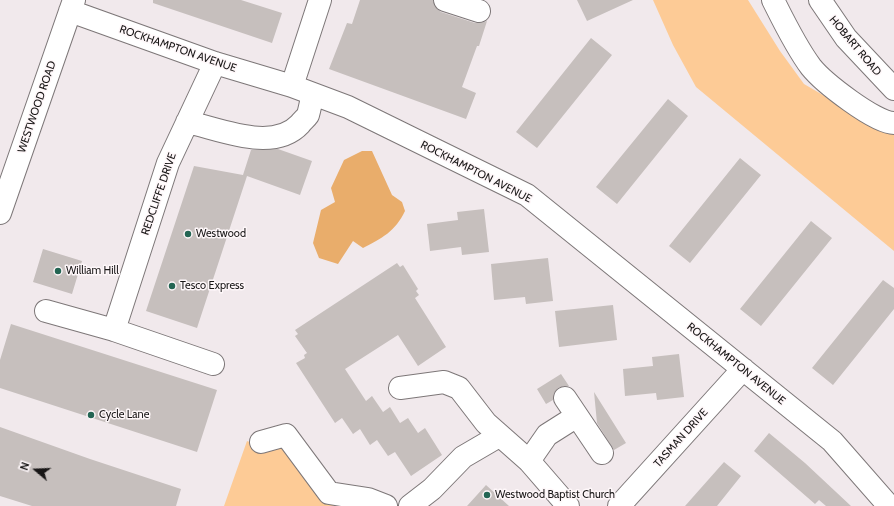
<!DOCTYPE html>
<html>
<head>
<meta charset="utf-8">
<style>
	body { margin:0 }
	#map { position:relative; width:894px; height:506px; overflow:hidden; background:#f1e9ec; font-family:Cabin,sans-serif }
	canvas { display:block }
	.north { position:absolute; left:16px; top:450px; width:40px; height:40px; -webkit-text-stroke:3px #fef7f9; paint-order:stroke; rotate:289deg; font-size:11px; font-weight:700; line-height:16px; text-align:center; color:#181616 }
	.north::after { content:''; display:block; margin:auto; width:14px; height:18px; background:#181616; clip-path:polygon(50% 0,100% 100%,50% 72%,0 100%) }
</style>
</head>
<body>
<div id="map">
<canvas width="894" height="506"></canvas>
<div class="north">N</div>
</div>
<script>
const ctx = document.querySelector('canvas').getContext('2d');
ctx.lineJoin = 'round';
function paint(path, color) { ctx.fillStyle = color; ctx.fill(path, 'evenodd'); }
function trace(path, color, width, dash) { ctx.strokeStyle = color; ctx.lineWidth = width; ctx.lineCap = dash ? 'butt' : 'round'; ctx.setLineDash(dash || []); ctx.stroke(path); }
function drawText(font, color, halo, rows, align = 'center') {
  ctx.font = font + ' Cabin,sans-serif'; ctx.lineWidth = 3; ctx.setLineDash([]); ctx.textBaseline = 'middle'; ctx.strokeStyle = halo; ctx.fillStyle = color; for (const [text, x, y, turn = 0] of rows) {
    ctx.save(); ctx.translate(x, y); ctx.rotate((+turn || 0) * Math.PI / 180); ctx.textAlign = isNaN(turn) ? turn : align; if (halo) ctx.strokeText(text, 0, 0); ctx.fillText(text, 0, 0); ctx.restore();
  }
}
paint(new Path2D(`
	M653,0H748L780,51L804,84L878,127L894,129V251L696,87L673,45Z
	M247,441L273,451L288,441L334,503V506H224Z`), '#fdcb96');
paint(new Path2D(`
	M362,151H372L392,195L402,202L405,211C395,232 382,238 363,248L353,241L338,264L319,258L313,243L321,210L335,202L331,188L344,160Z`), '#e9ad6b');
paint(new Path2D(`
	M153,0H241L282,13L272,43L153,3Z
	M360,0H433L436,8L441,12L475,23H481L487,21L479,46H477L462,87L476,93L466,119L329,69L347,23L352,24Z
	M577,0H633L587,21Z
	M591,38L612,55L537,148L516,132Z
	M668,99L688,116L617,204L596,187Z
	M278,149L312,161L300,195L247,176L197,328L146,311L194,166L243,175L251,150Z
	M740,158L761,175L690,263L669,246Z
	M484,209L489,252L462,255L461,247L430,251L427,224L458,220L457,212Z
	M811,221L832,238L761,326L740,309Z
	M43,249L82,261L72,294L33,282Z
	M548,258L553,301L526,304L525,297L494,300L491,264Z
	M397,263L400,267L403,265L418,289L416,291L419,295L415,298L446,347L418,366L398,335L345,369L366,401L372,396L383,412L390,407L400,423L408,418L418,433L425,428L442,455L411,476L395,452L388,456L377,440L370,445L360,429L353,434L342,418L335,423L296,363L305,358L304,355L307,353L295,336L298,334L295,330Z
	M883,280L894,288V309L833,385L812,368Z
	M613,305L617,340L559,347L555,311Z
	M11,324L217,390L197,452L0,388V360Z
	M679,354L684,397L657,400L656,393L625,396L623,369L653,366L652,357Z
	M561,374L569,386H564L558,388L554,393L553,400L546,404L537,389Z
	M594,392L626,443L614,450L597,423Z
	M0,427L90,459L181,489L176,506H32L0,496Z
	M769,433L805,463L851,506H826L819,500L815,504L754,451Z
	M724,462L741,476L717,506H685Z
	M486,485L509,506H467Z`), '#c6bfbd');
const minor = new Path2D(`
	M445,0L479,11
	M773,0C784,22 796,47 811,67C823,82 875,123 894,123
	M820,0L846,38L894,89
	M70,11L215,63L292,86L348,107L527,195L832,441L889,506
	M292,86L320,0
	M187,122C220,129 273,153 300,124C302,121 306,118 308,115C310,108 311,101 313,94
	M0,213L74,0
	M46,311L114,330L213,364
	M114,330L168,163L215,63
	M400,388L444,382L459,388L486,423L529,461L568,506
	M565,398L602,453
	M261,442L286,435L329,493L368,499L386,506
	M529,461L547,435L577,416
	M410,506L432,489L463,457L499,436
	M619,506L743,369`);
trace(minor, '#7d7778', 24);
trace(minor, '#fff', 22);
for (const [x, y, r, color] of [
	[188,234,4,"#236553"],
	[58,271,4,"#236553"],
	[172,286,4,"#236553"],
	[91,415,4,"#236553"],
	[487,495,4,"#236553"]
]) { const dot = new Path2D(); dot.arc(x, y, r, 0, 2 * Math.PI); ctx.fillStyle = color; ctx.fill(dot); trace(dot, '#fef7f9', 1.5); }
drawText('11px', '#181616', '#fef7f9', [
	["HOBART ROAD",855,46,50],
	["ROCKHAMPTON AVENUE",178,49,19],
	["WESTWOOD ROAD",37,107,-71],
	["ROCKHAMPTON AVENUE",476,172,27],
	["REDCLIFFE DRIVE",159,194,-71],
	["ROCKHAMPTON AVENUE",736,364,39],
	["TASMAN DRIVE",681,438,-48]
]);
drawText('11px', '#181616', '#fef7f9', [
	["Westwood",196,234],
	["William Hill",66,271],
	["Tesco Express",180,286],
	["Cycle Lane",99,415],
	["Westwood Baptist Church",495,495]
], 'left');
</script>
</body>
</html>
